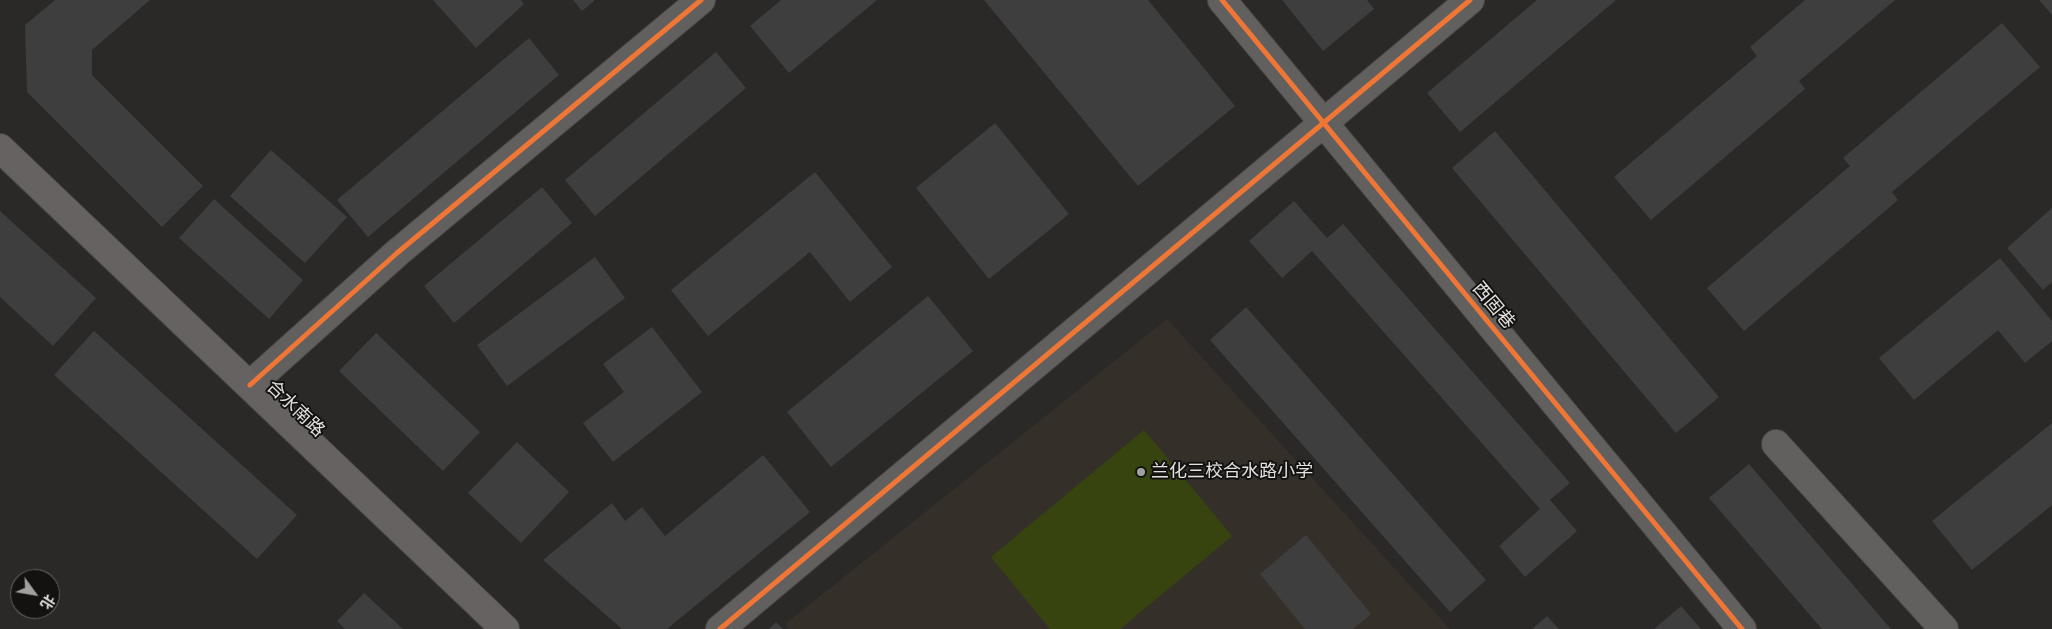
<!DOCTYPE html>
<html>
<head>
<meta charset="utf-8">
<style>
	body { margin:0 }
	#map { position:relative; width:2052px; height:629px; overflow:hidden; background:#2a2927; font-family:"Times New Roman","Noto Sans SC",serif }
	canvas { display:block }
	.north { position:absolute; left:10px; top:569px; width:50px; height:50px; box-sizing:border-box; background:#131211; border:1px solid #666563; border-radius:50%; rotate:122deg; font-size:14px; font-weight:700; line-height:20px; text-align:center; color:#e2e1df }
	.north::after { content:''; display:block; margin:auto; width:18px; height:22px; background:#a2a19f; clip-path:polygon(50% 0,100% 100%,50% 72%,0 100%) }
</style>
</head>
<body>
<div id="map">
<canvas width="2052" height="629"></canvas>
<div class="north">北</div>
</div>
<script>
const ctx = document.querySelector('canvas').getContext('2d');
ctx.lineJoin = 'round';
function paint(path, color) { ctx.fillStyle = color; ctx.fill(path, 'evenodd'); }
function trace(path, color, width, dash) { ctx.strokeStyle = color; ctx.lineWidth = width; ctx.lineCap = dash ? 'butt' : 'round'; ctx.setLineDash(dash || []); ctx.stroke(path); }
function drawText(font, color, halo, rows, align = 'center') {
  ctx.font = font + ' "Times New Roman","Noto Sans SC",serif'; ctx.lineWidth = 4; ctx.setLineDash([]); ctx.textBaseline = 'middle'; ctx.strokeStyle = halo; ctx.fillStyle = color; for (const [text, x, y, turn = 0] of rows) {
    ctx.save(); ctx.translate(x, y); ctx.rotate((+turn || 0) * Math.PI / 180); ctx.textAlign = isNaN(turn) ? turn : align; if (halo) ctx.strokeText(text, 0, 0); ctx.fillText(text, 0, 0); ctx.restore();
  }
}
paint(new Path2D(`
	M1167,319L1450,629H789L785,624Z`), '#343029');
paint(new Path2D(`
	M1144,430L1232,536L1120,629H1050L991,557Z`), '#384410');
paint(new Path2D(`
	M55,0H150L92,50V75L203,186L162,227L27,92L25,25Z
	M433,0H521L524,4L476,48Z
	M573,0H595L582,11Z
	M781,0H877L789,73L750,26Z
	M984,0H1148L1235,106L1138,186Z
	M1282,0H1367L1374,9L1323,51Z
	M1537,0H1616L1460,132L1427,93Z
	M1805,0H1895L1799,81L1805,89L1651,220L1614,177L1757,56L1750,47Z
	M2039,0H2052V15Z
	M2002,23L2040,67L1892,192L1898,200L1744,331L1707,288L1850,166L1843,158Z
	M529,38L559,75L368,237L337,200Z
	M716,52L746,88L595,216L565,180Z
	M995,123L1069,214L989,279L916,188Z
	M1495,131L1719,397L1676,433L1452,168Z
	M271,150L347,217L305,263L230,196Z
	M815,172L892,267L850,302L810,252L708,336L671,290Z
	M542,187L572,223L454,323L424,286Z
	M214,199L303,280L269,319L179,238Z
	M1294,201L1327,238L1343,224L1570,483L1550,500L1577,531L1525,577L1499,546L1540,509L1312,251L1282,278L1249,241Z
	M2052,208V282L2043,290L2007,248Z
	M0,211L96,298L53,346L0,297Z
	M595,257L625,298L507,386L477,345Z
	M2000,258L2052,321V341L2025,363L1998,330L1914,400L1879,358Z
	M928,296L973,351L831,467L787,412Z
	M1246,307L1486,580L1450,612L1210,340Z
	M652,327L702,392L613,462L583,423L624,392L603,364Z
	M94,331L297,515L257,559L54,375Z
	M376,333L480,432L443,471L339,371Z
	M2052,423V505L1972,570L1932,521Z
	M517,442L569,492L521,543L468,493Z
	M763,455L810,512L667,629H622L543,560L612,503L625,521L642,507L665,536Z
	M1749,464L1891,629H1822L1709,498Z
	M1306,535L1371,614L1353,629H1305L1260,574Z
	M364,593L403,629H345L337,621Z
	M1681,606L1701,629H1654Z
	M1547,616L1559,629H1532Z
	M776,622L783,629H769Z`), '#3f3e3e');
const minor = new Path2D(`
	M1222,0L1742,629
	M250,385L397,253L701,0
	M1776,444L1944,629
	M720,629L1470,0`);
const major = new Path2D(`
	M0,148L505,629`);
trace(minor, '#484745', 30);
trace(major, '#484745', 30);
trace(minor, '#61605f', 28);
trace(major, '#666262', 28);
trace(new Path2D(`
	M1222,0L1742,629
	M250,385L397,253L701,0
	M720,629L1470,0`), '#f07635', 5);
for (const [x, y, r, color] of [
	[1141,472,5,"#a2a19f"]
]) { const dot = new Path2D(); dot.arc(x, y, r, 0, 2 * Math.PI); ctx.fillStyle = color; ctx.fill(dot); trace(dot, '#131211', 2); }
drawText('18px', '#e2e1df', '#131211', [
	["西固巷",1493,306,50],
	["合水南路",295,409,44]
]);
drawText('18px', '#e2e1df', '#131211', [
	["兰化三校合水路小学",1151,472]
], 'left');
</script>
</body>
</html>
